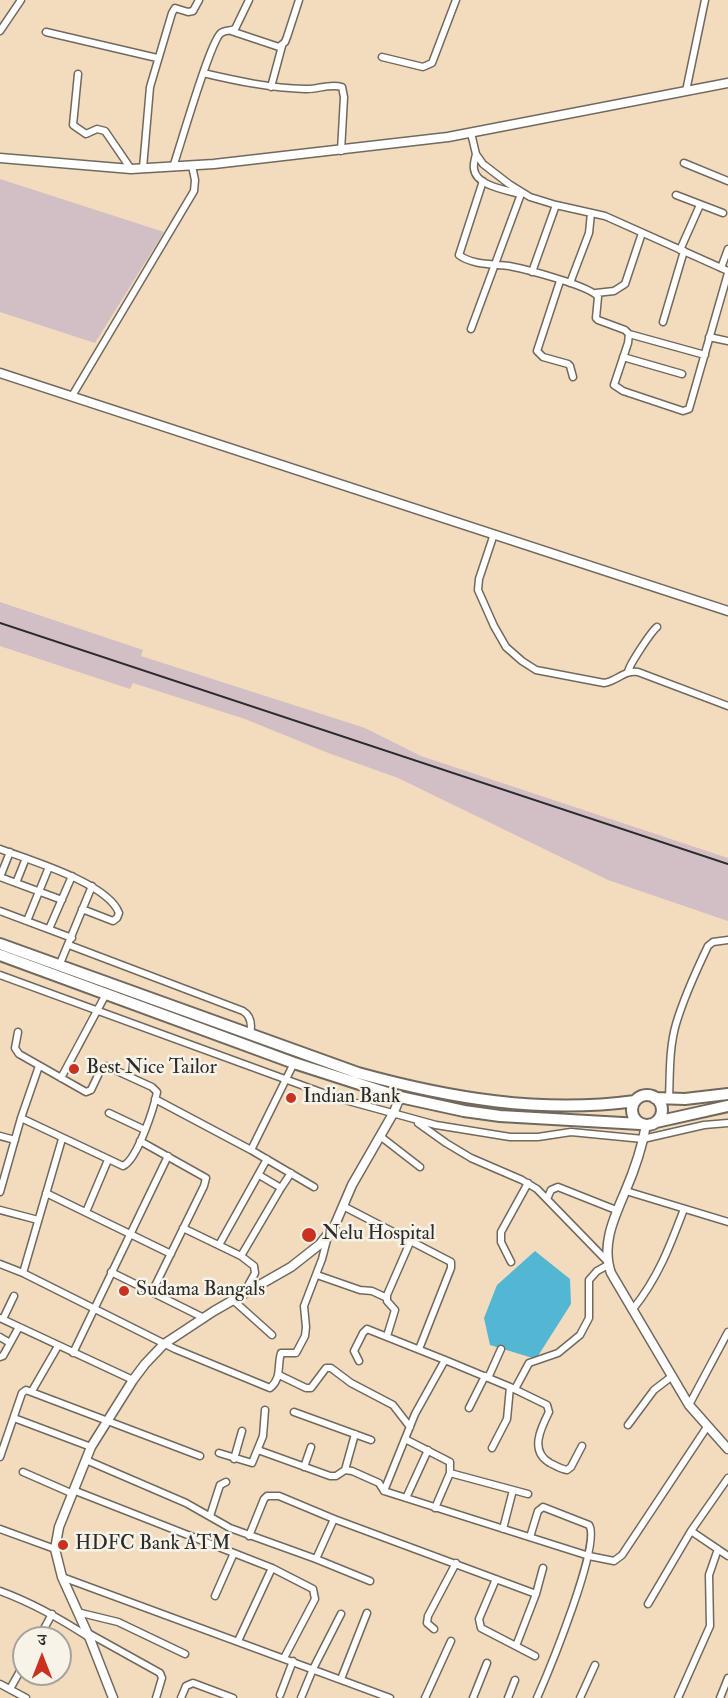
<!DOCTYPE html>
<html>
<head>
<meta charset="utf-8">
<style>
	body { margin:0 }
	#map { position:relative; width:728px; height:1698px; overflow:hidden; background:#f3dbbe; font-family:"IM FELL Double Pica","Noto Serif Devanagari",serif }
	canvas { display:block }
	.north { position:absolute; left:12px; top:1626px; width:60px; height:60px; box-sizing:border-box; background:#f7f3e8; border:2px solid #a5a39c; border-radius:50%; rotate:0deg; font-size:16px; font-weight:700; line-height:24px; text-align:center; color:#2b2b2b }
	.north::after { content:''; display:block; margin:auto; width:21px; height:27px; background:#c8321e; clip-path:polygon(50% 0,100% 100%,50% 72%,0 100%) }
</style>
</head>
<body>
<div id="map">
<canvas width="728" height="1698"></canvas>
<div class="north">उ</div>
</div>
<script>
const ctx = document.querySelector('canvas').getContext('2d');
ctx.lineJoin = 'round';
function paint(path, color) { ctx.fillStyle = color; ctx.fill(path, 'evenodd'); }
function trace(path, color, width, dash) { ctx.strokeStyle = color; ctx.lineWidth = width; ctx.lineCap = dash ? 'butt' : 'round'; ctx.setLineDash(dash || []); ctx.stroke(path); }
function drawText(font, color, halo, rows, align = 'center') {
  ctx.font = font + ' "IM FELL Double Pica",serif'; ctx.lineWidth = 5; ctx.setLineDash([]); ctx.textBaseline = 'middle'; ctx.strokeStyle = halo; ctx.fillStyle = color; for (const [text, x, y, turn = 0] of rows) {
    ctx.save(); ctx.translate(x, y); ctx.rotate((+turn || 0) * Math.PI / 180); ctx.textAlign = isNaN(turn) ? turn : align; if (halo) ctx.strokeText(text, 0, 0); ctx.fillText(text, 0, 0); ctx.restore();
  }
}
paint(new Path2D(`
	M0,179L164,232L95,343L0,312Z
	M0,602L143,650L141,656L365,728L421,756L728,858V921L608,880L398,778L331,754L245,719L133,683L130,689L0,646Z`), '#d2bec5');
paint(new Path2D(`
	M535,1251L570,1279L571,1304L536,1359L490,1345L484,1318L497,1285Z`), '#53b6d2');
const street = new Path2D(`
	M0,31L21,0
	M231,31L279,47L285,42L287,37L299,0
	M46,32L157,58
	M382,57L423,67L432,63L456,0
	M203,73C237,81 270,88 305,89C317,90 329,83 342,87L344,97L341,151
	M78,74L73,125L86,134L97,129L105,131L131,169
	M271,87L282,46
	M686,91L705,0
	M471,133L476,154L483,164L509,184L530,197L556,205L605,216L728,271
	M476,154C475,159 473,164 474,169C476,186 507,190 520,194
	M684,163L728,181
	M173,167C180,147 210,41 221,33C225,30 231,31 235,29L249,0
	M143,168L150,87L172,13L175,8L188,12L193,11L199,0
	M483,181L459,255C472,265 493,264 509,266C525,269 591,286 598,297L596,318L598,320L625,330L629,334L628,343L614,385L623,391L683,411L689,409L728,273
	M676,195L723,213
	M680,250L700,205
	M721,268L728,249
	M532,272L556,205
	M560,281L537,351L543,357L568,364L570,366L573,377
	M570,283L589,233L591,213
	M596,293L614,291L625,284L642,233
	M663,322L684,251
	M471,329L521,194
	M629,334L705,355
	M709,337L728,341
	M623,357L682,374
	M72,396L194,191L195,180L192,166
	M494,534L479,579L478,590L494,626L506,647L522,661L536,670L604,683C617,681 624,670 638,672L728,706
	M628,672C629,665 651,632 657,627
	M0,849C29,860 108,883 119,913L117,918L113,921L82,909
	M0,877L62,900
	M0,877L10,852
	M16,883L26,858
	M0,911L72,938
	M27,921L49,867
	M49,929L72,876
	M69,945L243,1011C251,1016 252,1025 250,1034
	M59,966L92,886
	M0,975L334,1097L436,1125L510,1137H538L571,1132L643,1139L704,1125L728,1123
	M18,1032L15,1048L19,1054L86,1092L91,1090L101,1069L106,1066L152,1087L157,1092C154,1108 137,1160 123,1166L21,1118
	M61,1078L106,994
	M155,1099L251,1150L314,1187
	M669,1099C670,1074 669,1048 676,1024C684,997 696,971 708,946L713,942L728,940
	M109,1113L145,1130
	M418,1123L446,1143L471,1158L522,1180L537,1189L607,1261
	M0,1136L15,1140
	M380,1136L420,1167
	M140,1141L206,1178L204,1186L152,1292
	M251,1150L294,1063
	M281,1188L291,1173
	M626,1191L728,1222
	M0,1192L21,1118L39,1066
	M46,1193L171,1254
	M547,1199L551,1190L558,1187L616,1210
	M343,1206L451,1262V1268L419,1349
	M0,1210L38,1220
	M86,1212L108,1160
	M183,1228L241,1256L254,1266L255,1273L244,1293
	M219,1245L267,1159
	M241,1256L281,1188L259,1175
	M511,1262L501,1242V1232L528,1183
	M0,1264L23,1273L175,1349L270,1388C282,1378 277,1366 281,1353H296L305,1336L306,1327L304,1306L322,1259L328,1236
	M111,1272L204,1318
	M23,1273L62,1139
	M317,1275L360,1290L372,1291L387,1298
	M233,1300L272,1335
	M633,1309C658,1278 670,1246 684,1209
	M0,1318L133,1380
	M3,1319L14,1296
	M387,1336L395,1310L387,1301V1295L411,1240
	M0,1337L10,1343
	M73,1353L168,1156
	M0,1357L3,1356L19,1327
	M359,1361L354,1351L363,1333L367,1329L445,1360
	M279,1375L306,1388H311L326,1368H331L351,1383L393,1405L410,1427
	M488,1378L501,1349
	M515,1389L529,1363L558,1353L580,1335L589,1318V1280L597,1271L608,1265
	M32,1391L58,1346
	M689,1405L728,1332
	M469,1408L485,1376
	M294,1412L371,1440
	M14,1418L91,1447
	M628,1425L654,1390L671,1377
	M405,1439L450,1462V1473L435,1508
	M582,1446L571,1467L567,1470C561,1469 556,1466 550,1463C529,1451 541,1428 549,1412L547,1405L510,1387L445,1360L415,1414L384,1491L589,1556L614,1561L622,1555L707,1427
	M492,1448L507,1419L510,1387
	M258,1450L330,1476H336L345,1470L352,1471L379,1483L384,1491
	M219,1453L252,1463L263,1436L265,1410
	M0,1457L22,1393L26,1390L200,1456
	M234,1459L242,1431
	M86,1460L186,1503L230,1528L316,1559L370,1581
	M304,1467L311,1447
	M345,1470L355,1434
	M23,1472L71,1493
	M450,1473L528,1494
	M73,1490L272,1568L313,1589L315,1599L284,1658
	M406,1498L428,1450
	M210,1516L220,1485L226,1482
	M0,1529L55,1549
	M503,1529L513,1490
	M691,1531L728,1556
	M249,1536L264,1499L267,1496H279L334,1519L536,1594L516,1646
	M530,1537L538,1511L543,1507L589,1525C602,1543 548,1673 537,1698
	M316,1559L334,1519
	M62,1577L390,1698
	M496,1579L479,1619L481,1628L535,1656
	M0,1591C33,1603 61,1619 90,1638
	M536,1594L543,1568
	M215,1596L234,1553
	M648,1604L691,1531L728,1478
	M77,1612L118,1622L185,1654
	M434,1629L427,1623L428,1616L456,1563
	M88,1633L160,1673L162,1678L156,1698
	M39,1638L52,1614
	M238,1641L272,1568
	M341,1679L367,1613
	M0,1684L26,1698
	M10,1689L24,1664
	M280,1695L293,1661
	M181,1698L186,1686L193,1683L233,1698
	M301,1698L313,1669L341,1614
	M425,1698L451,1641
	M473,1698L487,1663
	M508,1698L515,1680
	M580,1698L595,1665
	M678,1698L710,1626L709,1575L718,1549
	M720,1698L728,1678`);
const secondary = new Path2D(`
	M0,158L131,169L214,164L448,137L728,83
	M0,373L728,611
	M646,1125C642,1148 634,1171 625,1192C614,1218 601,1245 611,1273L689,1405L728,1449
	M113,1698L90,1639L62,1577L55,1549L59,1527L91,1447L133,1380L145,1364L164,1344L214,1311L291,1267L319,1245L334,1227L352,1185L394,1112L400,1097`);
const highway = new Path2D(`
	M0,944L358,1073C449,1098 541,1114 635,1101
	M0,955L294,1063L400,1097L464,1111L500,1116L640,1124
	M632 1110a15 15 0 1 1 30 0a15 15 0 1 1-30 0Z
	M655,1098L685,1099L728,1094
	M656,1122L728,1106`);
trace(street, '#71695e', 9);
trace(secondary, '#71695e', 11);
trace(highway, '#71695e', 14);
trace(street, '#fff', 6);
trace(secondary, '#fff', 8);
trace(highway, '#fff', 10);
trace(new Path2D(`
	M0,623L728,864`), '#2b2b2b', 2);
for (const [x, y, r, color] of [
	[74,1069,6,"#c8321e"],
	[291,1098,6,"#c8321e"],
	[309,1235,8,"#c8321e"],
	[124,1291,6,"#c8321e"],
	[63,1545,6,"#c8321e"]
]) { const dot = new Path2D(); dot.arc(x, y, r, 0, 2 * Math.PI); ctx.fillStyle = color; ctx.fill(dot); trace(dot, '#f7f3e8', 2); }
drawText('20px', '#2b2b2b', '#f7f3e8', [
	["Best Nice Tailor",86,1069],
	["Indian Bank",303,1098],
	["Nelu Hospital",322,1235],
	["Sudama Bangals",136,1291],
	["HDFC Bank ATM",75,1545]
], 'left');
</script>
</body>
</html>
